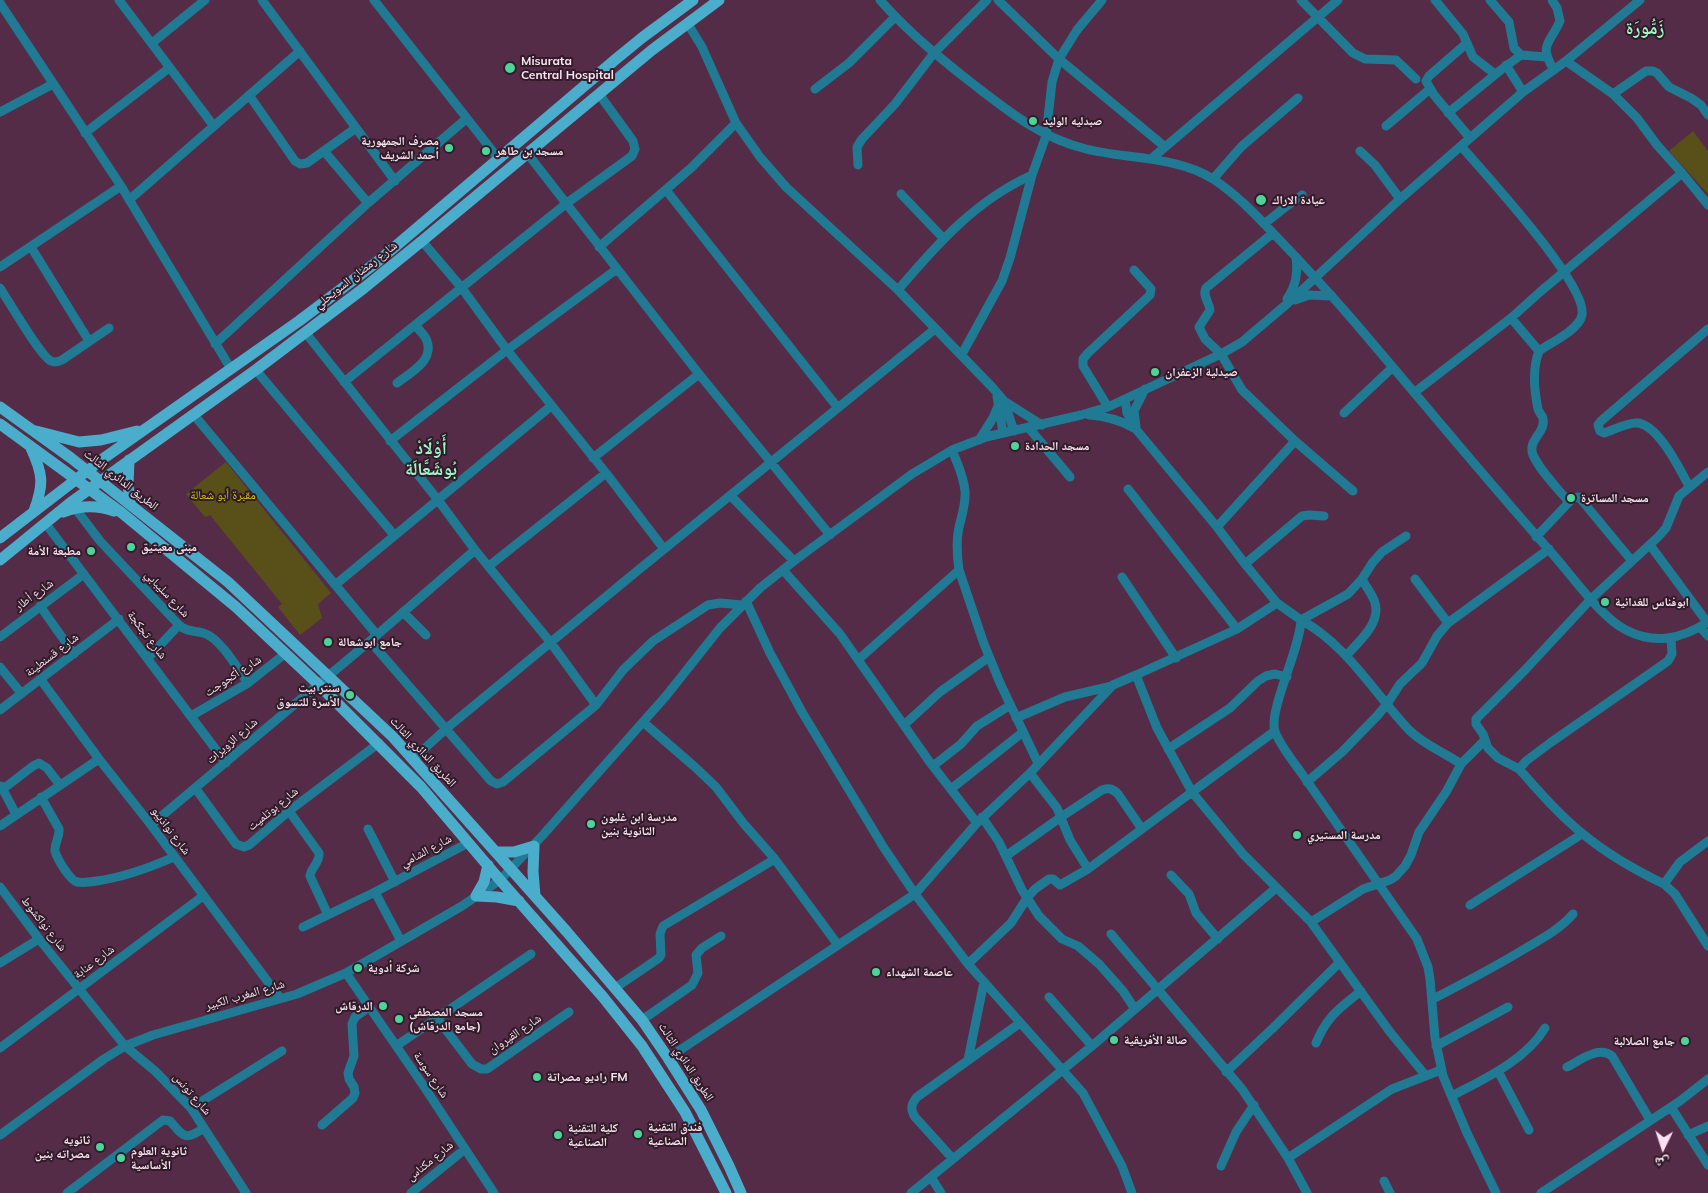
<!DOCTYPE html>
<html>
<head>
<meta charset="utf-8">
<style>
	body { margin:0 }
	#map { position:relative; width:1708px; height:1193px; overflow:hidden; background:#552c47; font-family:Mulish,"Noto Naskh Arabic",sans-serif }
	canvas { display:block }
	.north { position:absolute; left:1638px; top:1123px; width:50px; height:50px; -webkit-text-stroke:4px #2f1c28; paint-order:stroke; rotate:184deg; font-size:14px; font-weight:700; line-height:20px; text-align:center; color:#fbe0f0 }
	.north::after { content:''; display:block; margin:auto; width:18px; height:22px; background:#fbe0f0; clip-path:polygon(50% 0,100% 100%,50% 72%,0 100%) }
</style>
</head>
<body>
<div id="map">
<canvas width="1708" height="1193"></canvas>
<div class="north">ش</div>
</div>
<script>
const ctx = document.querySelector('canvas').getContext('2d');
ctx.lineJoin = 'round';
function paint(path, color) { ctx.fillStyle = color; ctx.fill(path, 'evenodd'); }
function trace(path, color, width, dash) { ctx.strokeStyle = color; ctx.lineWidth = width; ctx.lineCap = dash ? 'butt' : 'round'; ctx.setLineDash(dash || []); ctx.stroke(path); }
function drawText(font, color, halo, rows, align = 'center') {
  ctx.font = font + ' Mulish,"Noto Naskh Arabic",sans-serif'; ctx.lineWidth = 4; ctx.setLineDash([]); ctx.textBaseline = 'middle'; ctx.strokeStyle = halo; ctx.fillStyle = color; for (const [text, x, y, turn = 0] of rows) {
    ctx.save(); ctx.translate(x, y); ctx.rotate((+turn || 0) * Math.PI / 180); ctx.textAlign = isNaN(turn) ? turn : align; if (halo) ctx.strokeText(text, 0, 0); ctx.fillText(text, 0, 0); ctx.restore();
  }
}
paint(new Path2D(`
	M1693,131L1708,151V194L1669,151Z
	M226,462L331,593L318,604L322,618L300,635L278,607L282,604L210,515L205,517L186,494Z`), '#585018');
trace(new Path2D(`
	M119,0L213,125
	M262,0L395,181
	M374,0L498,158
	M880,0C909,33 942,60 977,87C1012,114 1042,138 1086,149C1125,159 1177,156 1213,179C1236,194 1255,214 1274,234C1300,261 1326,289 1351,318C1418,396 1482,475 1550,551C1570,573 1601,618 1626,630C1655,645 1681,639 1708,622
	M998,0L1059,59L1164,146
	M1301,0L1353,53L1365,59L1396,60L1416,79
	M1435,0L1463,34L1473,57L1495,74
	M1490,0L1509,22L1514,48L1521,55
	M1552,0L1557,8L1560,21C1550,44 1538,44 1554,70
	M0,3L121,186L231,369
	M688,24L702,47L736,123L760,157L786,187L898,290L992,387L1004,401L1014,431
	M152,43L205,0
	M1467,43L1429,76L1426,81L1434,95L1470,138
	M1506,65L1523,92
	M815,89L849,63L895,17
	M1613,94L1646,71H1653L1657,73L1669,87L1691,98L1701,105L1708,115
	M249,95L295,161L300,164L307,163L356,128
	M0,112L53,84
	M1448,113L1502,69L1521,55L1546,57
	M1386,126L1430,89
	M85,133L169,68
	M1461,146C1484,173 1588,285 1582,315C1579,330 1550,343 1539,351
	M324,151L368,203
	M1360,151L1375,165L1400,199
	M527,153L699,374L830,535
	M1151,159L1338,0
	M858,165L857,147L862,139L895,104L934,53L987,0
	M1682,173L1708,205
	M1213,179L1241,147L1298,98
	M666,190L838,408
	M901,194L944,239
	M129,200L300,51
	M1264,224L1283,209L1302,195
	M1273,233L1206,288C1202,295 1209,302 1210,310L1199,327L1205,339L1221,354L1242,390L1295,441L1353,491
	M422,241L461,287L507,350L606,473L664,549
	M31,247L89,341
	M599,247L691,168L736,123
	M0,267L121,186
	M0,288C8,300 41,357 51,361C55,363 58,362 62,360L109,328
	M898,290C937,244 976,200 1032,175
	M1287,299C1296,285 1298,274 1296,257
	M1295,300L1309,295L1332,296
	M1511,318L1539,351C1532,369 1534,390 1538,409C1539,413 1543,416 1543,419C1546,433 1527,440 1533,455C1541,472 1557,488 1569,502
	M305,332L438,500L475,550L551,643L596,705
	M215,344L368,203L466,119
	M962,354L1002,281L1010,258L1032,175L1046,136L1052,82L1059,59L1077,30L1102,0
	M257,369L260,375L394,535
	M344,382L567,203L632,156L635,149L633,141L599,94
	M397,383C410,373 434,361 427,341C425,335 418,329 415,325
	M1415,392L1511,318L1540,292L1682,173L1657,145L1637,118L1613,94L1566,61
	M997,396L1003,433
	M1125,399L1127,413L1135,428L1217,527L1245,564L1277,603L1301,620C1300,650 1268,710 1275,732C1281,746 1291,759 1300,771L1417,939L1428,967L1430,979L1435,1038L1443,1076L1467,1133L1496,1193
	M1004,401L1042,425
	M1108,407L1083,366V359L1088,353L1150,295L1151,289L1134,270
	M1344,413L1393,367
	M194,415L377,635
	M1089,415C1105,416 1120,420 1134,428
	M1136,426L1134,411L1145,389
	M1029,428L1070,477
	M979,440L993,418L998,406
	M390,441L507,350L617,269
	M952,450C957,463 964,477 965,491C966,503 962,515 959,527C956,541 957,556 959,570L984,644L1000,683L1038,763
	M593,458L699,374
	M1689,486C1679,468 1659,426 1638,423C1627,422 1614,430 1604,433L1600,431L1598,425L1601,421L1708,329
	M1128,489L1237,629
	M731,496L794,561
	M75,508L100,541L179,625C187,633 197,630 206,634C222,641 237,668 248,683
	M46,524L226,763
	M1217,527L1295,441
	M1536,537L1573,498L1579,497L1632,561
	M1650,545L1707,622
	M1245,564L1302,516L1309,515L1324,516
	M489,566L606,473
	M783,570L840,634L929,761L977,823
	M1122,577L1176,658
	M1415,579L1448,623
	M335,585L551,406
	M746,601L770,653L802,712L884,848L915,894L968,964L1083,1093L1122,1166L1132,1193
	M40,606L74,654
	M403,612L426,635
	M1301,620C1347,645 1374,693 1409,730C1424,745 1444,752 1461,764L1485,740
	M1301,620L1348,594L1362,579L1373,562L1382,552L1406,536
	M1700,627L1708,636
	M0,637L84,574
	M370,641L491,781L497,784L503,782L596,705L623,670L653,641L708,605L720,603L742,605
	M1346,656C1358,642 1381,624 1375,603C1373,595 1366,587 1362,579
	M148,658L179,625
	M859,659L959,570
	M0,667L21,693
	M41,680L99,759L151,825L280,998
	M0,710L119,619
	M191,716L248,683L286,653
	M1016,718L1065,697L1112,686
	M643,722L695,767L716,787L744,824L774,858L838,945
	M904,725L940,692L989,657
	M1275,731L1192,792L1243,854L1311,922L1363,889L1390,880L1396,876L1405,866L1411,855L1419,832L1446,792L1461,764
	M1168,749L1230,708L1258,681L1266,676L1275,674L1287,677
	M413,759L447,728L631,576L935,329
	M933,766L961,744L977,726L1009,706
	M1519,769L1498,758L1488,748L1483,734L1476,724V719L1525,670L1591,599L1658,537L1666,528L1679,496L1708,472
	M1030,773L1057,808L1070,840L1088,869
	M1307,782L1342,752L1377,716L1387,704L1400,684L1422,663L1437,636L1448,623L1549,549
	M1,786L16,814
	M3,789L33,766L39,763L47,768L60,785
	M196,789L236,844L244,847L249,845L289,811L379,743
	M951,789L1023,732
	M41,797L59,829C60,837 54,844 55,851C57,859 70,880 77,882C83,883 91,882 97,881C124,877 149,868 174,857
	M289,811L319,853C320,863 311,867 310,876L328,915
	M982,817L999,842L1022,890L1039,916L1062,939L1078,946L1099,964L1123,991L1135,1009
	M151,825L370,641L475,550
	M0,826L99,759
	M368,829L395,882
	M1708,841L1680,862L1664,884L1675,894L1708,946
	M1006,856L1061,817L1102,790C1109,788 1112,788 1118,794L1142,829
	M1171,875L1189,894L1196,913L1218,939
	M1664,884C1637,871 1607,854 1583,834C1559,815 1539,791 1519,769L1526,761L1550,743L1668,661L1672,654L1671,639
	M0,887L39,939L125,1046L155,1071L191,1108L246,1193
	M375,892L401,941
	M1470,905L1582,834
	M1311,922L1390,1032L1426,1076
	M303,927L375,892L468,843
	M1111,934L1242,1089L1288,1158L1307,1193
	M0,963L39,939
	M968,964L1011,923L1027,898L1035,889L1049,879H1053L1060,885L1088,869L1192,792L1157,728L1136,675L1237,629L1277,603
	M346,973L423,1085L494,1193
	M615,988L659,958L661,955L660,934L663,926L770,862
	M1049,997L1092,1046
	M1433,999C1464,983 1495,967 1526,948C1543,938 1560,929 1573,914
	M437,1018L472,1064L481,1069H487L569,1012
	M642,1020L692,985L698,973L696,955L702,948L721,936
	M1316,1043C1327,1016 1339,1009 1361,991
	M396,1046L531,954
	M1436,1046L1508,1007
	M0,1048L203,896
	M668,1058L915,894L977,823L1030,773L1113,685L1136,675
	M968,1060L984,982
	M1567,1067C1579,1061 1599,1045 1612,1056L1650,1120
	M1498,1071L1529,1130
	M1226,1072L1273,1028L1339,963
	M1452,1096C1484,1079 1526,1060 1545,1028
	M1671,1107L1708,1165
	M191,1108L282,1051
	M322,1125L353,1098L355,1093L354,1087L349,1079L348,1073L354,1056L352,1024L355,1017L369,1007
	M0,1135L104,1059L125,1046L153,1035L297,994L346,973L374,957L462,906L500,880L542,836L666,696L720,628L760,588L794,561L912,474L952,450L986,437L1081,415L1108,407L1221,354L1242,342L1288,303L1400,199L1523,92L1566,61L1640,0
	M1688,1135L1708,1126
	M1288,1158L1392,1089L1441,1070
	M953,1159L915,1117C910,1109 911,1104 917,1097L1020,1023
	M1221,1166L1236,1132L1254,1105
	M931,1177L941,1193
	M1384,1181L1390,1193
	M67,1193L163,1120L170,1121C184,1137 185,1141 204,1128
	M411,1193L465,1149
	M911,1193L1092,1046L1276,888
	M1541,1193L1680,1101L1708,1079`), '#207a93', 9);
trace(new Path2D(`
	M0,407L71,458L228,582L393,737L567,932L642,1020L668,1058L701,1110L729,1166L741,1193
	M0,424L122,513L236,607L318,684L421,787L500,880L603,997L642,1046L685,1112L726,1193
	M36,431L79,442L101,440L137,431
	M31,448C43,474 44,484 34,511
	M129,460L128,486L131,504
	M63,512C79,506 97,505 114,511
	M0,538L104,458L299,321L377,262L616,59L643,37L693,0
	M0,560L70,503L257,369L364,288L422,241L652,50L719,0
	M496,852H514L534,846L533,872L535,896
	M476,896L497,897L519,901
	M476,896L484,882L488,865`), '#4aadcb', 11);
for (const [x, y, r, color] of [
	[510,68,6,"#4ed399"],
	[1033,121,5,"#4ed399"],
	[449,148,5,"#4ed399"],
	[486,151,5,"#4ed399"],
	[1261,200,6,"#4ed399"],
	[1155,372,5,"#4ed399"],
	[1015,446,5,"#4ed399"],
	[1571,498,5,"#4ed399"],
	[131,547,5,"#4ed399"],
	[91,551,5,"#4ed399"],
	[1605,602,5,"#4ed399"],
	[328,642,5,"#4ed399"],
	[350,695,5,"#4ed399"],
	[591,824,5,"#4ed399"],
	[1297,835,5,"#4ed399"],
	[358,968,5,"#4ed399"],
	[876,972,5,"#4ed399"],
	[383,1006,5,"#4ed399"],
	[399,1019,5,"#4ed399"],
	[1114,1040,5,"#4ed399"],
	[1685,1041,5,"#4ed399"],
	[537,1077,5,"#4ed399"],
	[638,1134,5,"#4ed399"],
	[558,1135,5,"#4ed399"],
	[100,1147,5,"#4ed399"],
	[121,1158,5,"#4ed399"]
]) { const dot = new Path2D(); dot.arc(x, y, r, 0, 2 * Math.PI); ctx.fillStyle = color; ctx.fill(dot); trace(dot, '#2f1c28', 2); }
drawText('bold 12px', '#fbe0f0', '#2f1c28', [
	["Misurata",521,61],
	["Central Hospital",521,75],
	["صبدليه الوليد",1043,121],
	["مصرف الجمهورية",439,141,"right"],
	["أحمد الشريف",439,155,"right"],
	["مسجد بن طاهر",496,151],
	["عيادة الاراك",1272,200],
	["صيدلية الزعفران",1165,372],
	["مسجد الحدادة",1025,446],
	["مسجد المساترة",1581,498],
	["مبنى معيتيق",141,547],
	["مطبعة الأمة",81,551,"right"],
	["ابوفناس للغدائية",1615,602],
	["جامع ابوشعالة",338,642],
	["سنتر بيت",340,688,"right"],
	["الأسرة للتسوق",340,702,"right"],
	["مدرسة ابن غلبون",601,817],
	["الثانوية بنين",601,831],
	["مدرسة المستيري",1307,835],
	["شركة أدوية",368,968],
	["عاصمة الشهداء",886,972],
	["الدرقاش",373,1006,"right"],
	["مسجد المصطفى",409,1012],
	["(جامع الدرقاش)",409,1026],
	["صالة الأفريقية",1124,1040],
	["جامع الصلالبة",1675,1041,"right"],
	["راديو مصراتة FM",547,1077],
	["فندق التقنية",648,1127],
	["الصناعية",648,1141],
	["كلية التقنية",568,1128],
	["الصناعية",568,1142],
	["ثانويه",90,1140,"right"],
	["مصراته بنين",90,1154,"right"],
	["ثانوية العلوم",131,1151],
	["الأساسية",131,1165]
], 'left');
drawText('12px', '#fbe0f0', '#2f1c28', [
	["شارع رمضان السويحلي",356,275,-38],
	["الطريق الدائري الثالث",121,480,38],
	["شارع سليبابي",167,594,47],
	["شارع أطار",34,595,-36],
	["شارع تجكجة",147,635,53],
	["شارع قسنطينة",52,655,-37],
	["شارع أكجوجت",233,676,-33],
	["شارع الزويرات",232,741,-41],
	["الطريق الدائري الثالث",423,752,47],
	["شارع بوتلميت",273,809,-39],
	["شارع نواذيبو",171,831,53],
	["شارع الشامي",426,851,-28],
	["شارع نواكشوط",44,924,52],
	["شارع عنابة",94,962,-37],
	["شارع المغرب الكبير",245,995,-16],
	["شارع القيروان",515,1034,-34],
	["الطريق الدائري الثالث",686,1062,57],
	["شارع سوسة",431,1075,56],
	["شارع تونس",192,1094,49],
	["شارع مكناس",430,1161,-39]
]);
drawText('12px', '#d6c000', '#2f1c28', [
	["مقبرة أبو شعالة",223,495]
]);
drawText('bold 18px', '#a1f4c9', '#2f1c28', [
	["زَمُّورَة",1645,29],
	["أَوْلَادْ",431,449],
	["بُوشَعَّالَة",431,470]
]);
</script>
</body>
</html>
